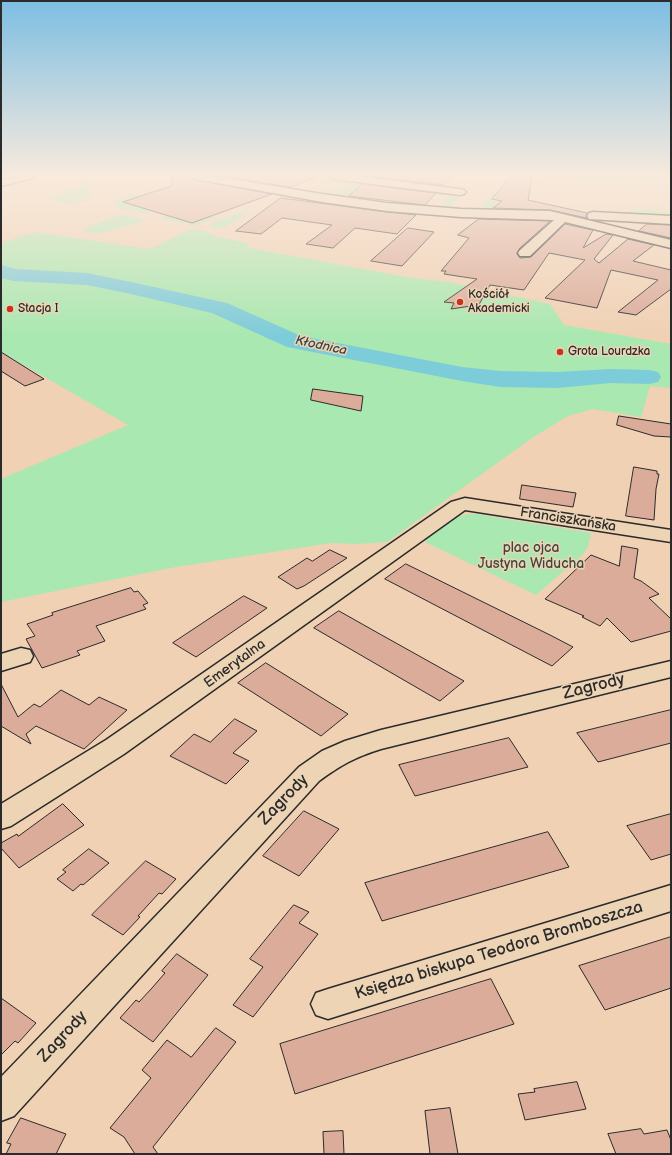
<!DOCTYPE html>
<html>
<head>
<meta charset="utf-8">
<style>
	body { margin:0 }
	#map { position:relative; width:672px; height:1155px; overflow:hidden; background:#f0d1b4; font-family:"Balsamiq Sans",sans-serif }
	canvas { display:block }
	.frame { position:absolute; inset:0; border:2px solid #2b2b2b; pointer-events:none }
</style>
</head>
<body>
<div id="map">
<canvas width="672" height="1155"></canvas>
<div class="frame"></div>
</div>
<script>
const ctx = document.querySelector('canvas').getContext('2d');
ctx.lineJoin = 'round';
function paint(path, color) { ctx.fillStyle = color; ctx.fill(path, 'evenodd'); }
function trace(path, color, width, dash) { ctx.strokeStyle = color; ctx.lineWidth = width; ctx.lineCap = dash ? 'butt' : 'round'; ctx.setLineDash(dash || []); ctx.stroke(path); }
function drawText(font, color, halo, rows, align = 'center') {
  ctx.font = font + ' "Balsamiq Sans",sans-serif'; ctx.lineWidth = 3; ctx.setLineDash([]); ctx.textBaseline = 'middle'; ctx.strokeStyle = halo; ctx.fillStyle = color; for (const [text, x, y, turn = 0] of rows) {
    ctx.save(); ctx.translate(x, y); ctx.rotate((+turn || 0) * Math.PI / 180); ctx.textAlign = isNaN(turn) ? turn : align; if (halo) ctx.strokeText(text, 0, 0); ctx.fillText(text, 0, 0); ctx.restore();
  }
}
paint(new Path2D(`
	M541,176H667L660,183L618,179L616,182L635,185L632,186L539,177Z
	M91,181L92,183L88,192L92,196C80,206 62,207 51,198C57,193 63,193 70,190C78,186 82,181 91,181Z
	M178,182H181L125,203C136,206 145,207 156,209L143,214L116,207V200L133,194L138,196Z
	M350,183L393,188L360,187L348,197L373,201L372,202L316,194Z
	M492,193L503,194L525,205L520,212L478,211L488,198L497,200L499,197H489Z
	M448,195L459,197L452,207L459,208L457,210L422,207L430,205L442,207L446,202Z
	M199,204L176,218L192,223L215,216L219,217L194,226L161,218Z
	M252,208C241,216 223,235 209,226L211,223Z
	M647,209L671,212V216L630,214L628,211Z
	M125,215L147,221L97,234L85,231V228L116,216Z
	M198,229L216,236L250,244L245,247L411,278L449,282L550,304L564,325L671,344V388L650,386L641,417L593,409L568,416L532,438L387,542L358,544L331,543L176,567L1,602V479L128,425L1,352V243L35,232L150,249L189,230Z
	M468,514H476L591,533L588,547L582,555L536,595L425,542L426,539L459,516Z`), '#a9e8b0');
paint(new Path2D(`
	M1,265L16,269L87,273L131,282L227,303L301,336L462,367L500,371L557,372L611,369L649,370L658,372L661,377L658,382L649,384L611,383L557,388L500,387L462,381L287,347L212,313L131,294L87,285L14,281L1,278Z`), '#7dccd9');
const building = new Path2D(`
	M172,176H189L196,180L272,194L192,223L123,202L171,186Z
	M220,176H318V177L291,187Z
	M374,176H453L444,185L373,177Z
	M512,176H532L528,200L587,213V218L550,210L493,208L502,201L492,199Z
	M363,184L436,193L425,205L349,196Z
	M281,198L387,212L416,215L397,234L355,228L333,248L306,244L332,225L282,218L261,234L236,231Z
	M479,219L550,221L519,249L517,254L520,258L531,257L565,224L593,230L583,248L606,234L613,235L594,259L599,263L628,239L654,245L633,261L671,270V289L636,315L618,312L658,280L611,270L597,308L545,298L585,260L549,253L524,290L490,285L477,308L471,306L451,309L454,303L444,302L477,279L444,274L446,271H441L469,238L458,235Z
	M647,224L671,225V238L639,231Z
	M408,228L434,232L402,266L371,261Z
	M1,352L44,379L25,386L1,371Z
	M313,389L363,396L361,411L311,400Z
	M619,416L671,424V437L654,436L617,425Z
	M634,467L657,471V474H659L656,489L654,520L626,516Z
	M522,485L576,493L573,507L520,499Z
	M622,546L638,549L634,578L641,581L659,594L649,598L671,619V631L631,642L607,618L600,626L582,617L584,616L545,599L591,555L619,566Z
	M330,550L347,558L304,586L297,589L278,577L307,558L312,561Z
	M406,564L550,635L573,647L552,666L385,579Z
	M131,588L134,592L138,591L148,603L143,605L146,609L96,626L105,641L77,651L80,655L42,668L26,639L35,636L27,624L53,615L52,613Z
	M244,596L267,608L196,657L173,643Z
	M339,611L378,633L464,681L440,701L314,628Z
	M266,663L327,701L348,714L321,736L238,683Z
	M1,684L18,717L34,704L40,707L61,690L89,705L99,697L127,710L84,749L36,726L26,734L31,744L1,726Z
	M671,710V743L598,762L577,733Z
	M235,719L257,731L233,753L249,761L226,784L170,756L194,734L210,742Z
	M509,738L528,767L415,796L399,765Z
	M63,804L84,825L19,868L1,848V843L17,834L18,836Z
	M304,811L339,829L299,876L263,856Z
	M671,814V854L651,860L627,826Z
	M548,832L569,867L382,921L365,883Z
	M89,849L109,863L83,885L81,884L73,891L57,879L66,872L63,870Z
	M146,861L176,879L162,894L159,893L138,916L140,917L123,935L92,915Z
	M294,905L309,912L299,923L318,934L253,1017L233,1005L263,967L250,959Z
	M671,937V988L605,1010L579,966Z
	M177,954L208,975L153,1042L120,1018L136,1000L139,1002L152,988L165,973L162,971Z
	M491,979L514,1024L295,1094L280,1044Z
	M1,998L36,1023L18,1043L15,1041L1,1055Z
	M216,1028L236,1042L153,1147L158,1154H135L124,1137L110,1128L151,1078L142,1070L167,1040L191,1057Z
	M577,1082L586,1109L525,1120L518,1094L535,1092L534,1089Z
	M450,1108L458,1154H430L425,1111Z
	M21,1118L66,1134L56,1154H6L11,1144L7,1143Z
	M641,1129L644,1134L667,1130L671,1140V1154H616L608,1134Z
	M343,1131L344,1154H324L323,1132Z`);
paint(building, '#dbac9a');
trace(building, '#2b2b2b', 1);
const minor = new Path2D(`
	M17,176H35L33,178L1,186V180Z
	M190,176H213L322,194L387,203L461,209L550,211L671,240V248L565,222L530,256H520L518,253L520,250L554,220L461,217L387,211L322,202L196,179Z
	M327,176H356L460,189L464,190L466,192L464,194L460,195L333,179Z
	M593,212L671,216V224L589,219L587,216L589,213Z
	M465,498L671,530V542L465,510L124,754L11,826L1,829V804L106,740L451,502Z
	M21,648L30,650L33,656L30,662L1,671V654Z
	M671,661V677L381,749C355,757 341,765 319,781L14,1116L1,1121V1077L299,767L322,751L345,741L381,730Z
	M671,885V911L328,1019L316,1015L311,1004L316,993L328,989Z`);
trace(minor, '#2b2b2b', 3);
paint(minor, '#edd4b5');
const sky = ctx.createLinearGradient(0, 0, 0, 337);
sky.addColorStop(0, '#7dbee2');
sky.addColorStop(0.52, '#f8eadd');
sky.addColorStop(1, '#f8eadd00');
ctx.fillStyle = sky;
ctx.fillRect(0, 0, 672, 337);
for (const [x, y, r, color] of [
	[460,302,4,"#c8321e"],
	[10,309,4,"#c8321e"],
	[560,352,4,"#c8321e"]
]) { const dot = new Path2D(); dot.arc(x, y, r, 0, 2 * Math.PI); ctx.fillStyle = color; ctx.fill(dot); trace(dot, '#edd4b5', 1.5); }
drawText('12px', '#2b2b2b', '#edd4b5', [
	["Kościół",468,295],
	["Akademicki",468,309],
	["Stacja I",18,309],
	["Grota Lourdzka",568,352]
], 'left');
drawText('italic 13px', '#374345', '#edd4b5', [
	["Kłodnica",321,346,12]
]);
drawText('14px', '#2b2b2b', '#edd4b5', [
	["Franciszkańska",568,520,9],
	["Emerytalna",235,664,-36]
]);
drawText('14px', '#3e473f', '#edd4b5', [
	["plac ojca",531,548],
	["Justyna Widucha",531,564]
]);
drawText('17px', '#2b2b2b', '#edd4b5', [
	["Zagrody",594,687,-14],
	["Zagrody",284,800,-46],
	["Księdza biskupa Teodora Bromboszcza",499,951,-17],
	["Zagrody",63,1037,-47]
]);
</script>
</body>
</html>
